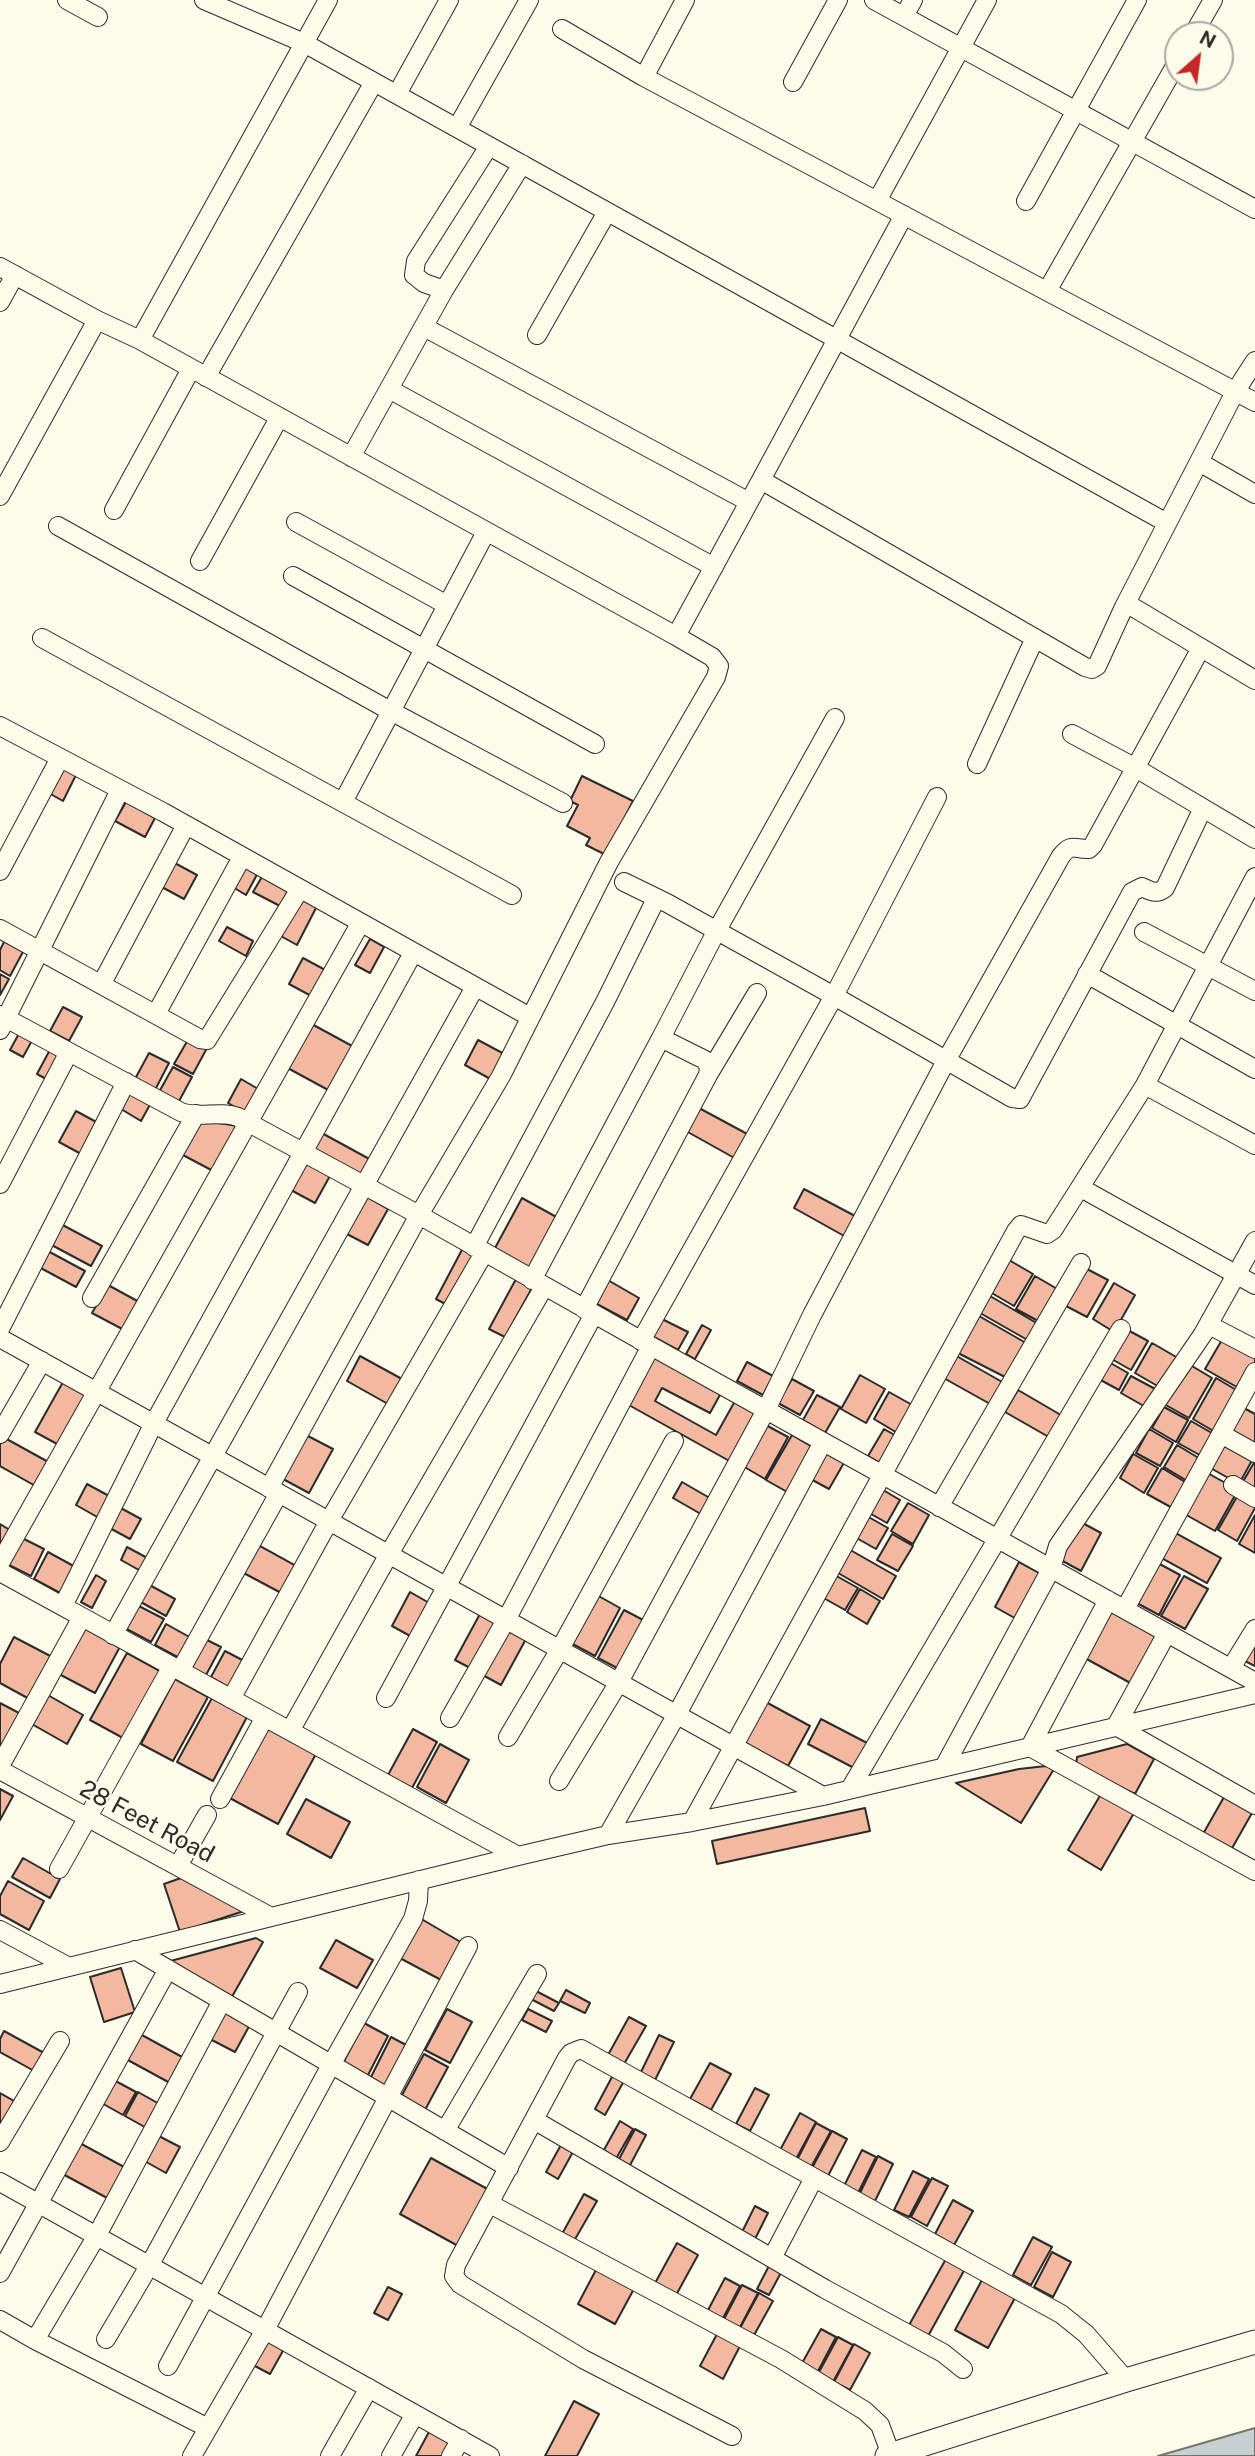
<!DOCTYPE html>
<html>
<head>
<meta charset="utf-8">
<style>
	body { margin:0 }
	#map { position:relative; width:1255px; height:2456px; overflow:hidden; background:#fdfbea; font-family:"Public Sans",sans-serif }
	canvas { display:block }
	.north { position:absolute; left:1164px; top:21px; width:70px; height:70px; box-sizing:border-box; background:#fdfbea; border:2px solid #a9a89e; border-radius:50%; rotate:28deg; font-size:19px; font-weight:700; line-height:28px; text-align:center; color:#2b2b2b }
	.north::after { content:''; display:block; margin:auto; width:24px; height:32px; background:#c62828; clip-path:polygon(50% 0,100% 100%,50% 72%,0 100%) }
</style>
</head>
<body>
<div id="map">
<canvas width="1255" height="2456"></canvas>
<div class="north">N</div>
</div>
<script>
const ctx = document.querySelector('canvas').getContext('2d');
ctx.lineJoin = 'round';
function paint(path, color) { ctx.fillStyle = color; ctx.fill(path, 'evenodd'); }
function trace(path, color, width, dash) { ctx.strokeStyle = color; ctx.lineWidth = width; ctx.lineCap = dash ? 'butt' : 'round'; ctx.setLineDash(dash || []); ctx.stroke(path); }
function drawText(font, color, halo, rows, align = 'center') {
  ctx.font = font + ' "Public Sans",sans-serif'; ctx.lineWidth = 5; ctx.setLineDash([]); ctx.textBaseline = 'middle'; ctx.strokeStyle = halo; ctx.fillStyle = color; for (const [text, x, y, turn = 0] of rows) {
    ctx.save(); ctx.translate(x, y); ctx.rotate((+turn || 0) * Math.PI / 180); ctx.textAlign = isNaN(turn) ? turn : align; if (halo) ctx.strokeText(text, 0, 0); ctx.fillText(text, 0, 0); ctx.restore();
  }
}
const water = new Path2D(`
	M1255,2428V2456H1158Z`);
paint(water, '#c7d0d0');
trace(water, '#74746e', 2);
const building = new Path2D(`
	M61,766L76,775L63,801L47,792Z
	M582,776L633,801L606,855L586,845L590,838L567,826L578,805L570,801Z
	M126,802L155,818L145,837L115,821Z
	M245,860L260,869L246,895L231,886Z
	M171,861L197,875L184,899L158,885Z
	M263,875L289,889L280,906L253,892Z
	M299,896L317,906L297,945L279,935Z
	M227,927L253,941L246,956L219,941Z
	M370,939L384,947L370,973L355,965Z
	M5,940L24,950L10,976L0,970V950Z
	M303,958L329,972L315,998L289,984Z
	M0,974L9,979L0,995Z
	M63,1007L82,1017L69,1041L50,1031Z
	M308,1022L354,1047L330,1091L284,1066Z
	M22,1028L35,1035L23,1057L10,1050Z
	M189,1038L207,1048L193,1074L174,1064Z
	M478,1040L508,1056L494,1081L465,1065Z
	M52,1046L63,1052L48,1080L37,1074Z
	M149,1053L169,1063L155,1090L135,1079Z
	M173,1067L192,1077L178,1103L159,1092Z
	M241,1079L260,1090L247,1114L228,1103Z
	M131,1090L152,1101L141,1121L121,1109Z
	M699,1108L751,1136L738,1160L686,1131Z
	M76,1111L100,1124L83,1155L59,1142Z
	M199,1120L238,1126L215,1172L181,1154Z
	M320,1132L373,1161L364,1176L312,1147Z
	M305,1160L331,1174L315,1203L289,1189Z
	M804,1189L857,1217L846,1237L794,1208Z
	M365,1196L388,1209L368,1245L345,1233Z
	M522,1198L560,1219L532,1269L495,1248Z
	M57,1222L102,1246L91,1266L46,1242Z
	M465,1244L481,1253L451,1307L436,1299Z
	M46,1250L85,1271L76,1287L37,1266Z
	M1009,1260L1033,1274L1014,1306L990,1292Z
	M1087,1269L1108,1280L1087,1317L1066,1306Z
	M1035,1276L1059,1290L1040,1322L1016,1309Z
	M516,1279L532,1288L505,1337L489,1329Z
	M606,1279L639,1298L627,1320L593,1302Z
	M1114,1283L1135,1295L1114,1332L1093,1319Z
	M108,1285L141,1303L126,1331L92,1313Z
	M990,1296L1040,1325L1031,1342L980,1313Z
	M979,1316L1026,1343L1007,1378L958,1353Z
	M660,1318L688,1332L678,1350L650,1335Z
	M702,1325L711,1330L695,1359L686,1354Z
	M1124,1328L1148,1341L1131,1370L1108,1357Z
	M1223,1338L1255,1356V1367L1242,1390L1205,1369Z
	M1152,1343L1178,1358L1161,1388L1135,1373Z
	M953,1354L1004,1383L992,1405L940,1376Z
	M653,1355L721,1393L710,1413L662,1388L655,1401L716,1435L735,1401L760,1414L733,1463L627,1404Z
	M360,1356L402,1379L388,1404L347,1381Z
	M1107,1361L1128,1373L1119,1390L1097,1378Z
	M747,1362L773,1376L763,1395L737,1381Z
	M1187,1363L1212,1378L1189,1418L1164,1404Z
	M860,1375L885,1389L866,1423L841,1409Z
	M1131,1376L1159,1391L1149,1409L1121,1393Z
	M1216,1378L1238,1391L1215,1432L1193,1419Z
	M792,1379L814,1391L800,1415L778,1403Z
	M63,1382L87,1395L59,1445L35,1432Z
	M1018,1390L1066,1418L1054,1440L1005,1412Z
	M889,1392L914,1406L899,1434L874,1419Z
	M817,1395L840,1407L825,1433L803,1420Z
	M1240,1406L1255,1414V1450L1225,1433Z
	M1164,1407L1188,1420L1176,1442L1152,1428Z
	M1191,1421L1217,1436L1205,1458L1178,1443Z
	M764,1424L788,1437L765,1479L741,1465Z
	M884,1429L900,1438L884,1465L868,1456Z
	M1149,1429L1173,1443L1160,1466L1136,1453Z
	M306,1435L333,1449L309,1493L283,1479Z
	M792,1435L814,1448L789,1493L766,1480Z
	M3,1437L52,1464L39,1488L0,1466V1443Z
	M1223,1437L1255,1455L1239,1484L1207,1466Z
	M1177,1445L1202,1460L1189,1482L1164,1467Z
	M823,1448L845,1461L829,1489L807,1477Z
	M1133,1454L1158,1468L1144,1493L1120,1478Z
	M1255,1461V1493L1241,1485Z
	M1162,1468L1190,1485L1176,1510L1147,1494Z
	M1204,1471L1238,1490L1215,1531L1181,1512Z
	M682,1482L715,1501L706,1517L673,1498Z
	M87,1484L111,1497L99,1518L76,1505Z
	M878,1487L900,1500L887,1523L864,1510Z
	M1239,1493L1255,1502V1508L1237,1541L1218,1530Z
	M908,1503L929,1515L913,1544L891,1531Z
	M117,1506L141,1519L130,1539L106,1526Z
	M865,1515L888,1528L876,1549L853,1536Z
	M1255,1515V1553L1239,1544Z
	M1079,1521L1101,1533L1081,1571L1059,1559Z
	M0,1524L15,1533L0,1560Z
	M1174,1532L1221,1558L1207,1583L1160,1557Z
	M892,1534L913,1546L898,1571L877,1560Z
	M20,1537L44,1549L31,1576L7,1564Z
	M253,1542L300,1568L285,1595L238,1570Z
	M127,1547L153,1561L146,1574L121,1560Z
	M845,1547L896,1576L883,1599L833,1570Z
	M48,1552L79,1569L64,1595L34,1579Z
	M1019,1562L1045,1576L1020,1621L995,1607Z
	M1156,1562L1180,1575L1159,1615L1135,1602Z
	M833,1574L858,1588L845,1610L820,1596Z
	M96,1575L106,1581L92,1608L81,1602Z
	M1184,1576L1208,1589L1185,1629L1161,1616Z
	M146,1583L175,1599L166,1616L137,1600Z
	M860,1589L880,1601L867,1624L847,1612Z
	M410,1592L431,1604L412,1637L392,1626Z
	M595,1594L620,1608L595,1656L569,1642Z
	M135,1604L164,1619L151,1642L123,1627Z
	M1111,1606L1162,1634L1134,1685L1083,1657Z
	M624,1610L647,1622L621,1670L598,1658Z
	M481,1612L500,1623L474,1670L455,1660Z
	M86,1623L122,1643L95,1693L59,1674Z
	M166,1624L193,1639L183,1660L155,1645Z
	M504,1627L526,1639L501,1685L479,1673Z
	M14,1637L56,1659L33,1701L0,1683V1664Z
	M203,1638L221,1647L206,1675L188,1665Z
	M1255,1638V1666L1243,1660Z
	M225,1651L248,1663L234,1690L211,1677Z
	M127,1653L160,1671L123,1738L90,1720Z
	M175,1679L208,1697L173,1761L141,1744Z
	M46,1694L83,1715L67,1744L30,1723Z
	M212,1698L247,1717L213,1781L177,1762Z
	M764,1701L810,1726L788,1766L742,1742Z
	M0,1703L21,1714L0,1753Z
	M821,1719L869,1744L856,1769L808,1744Z
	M265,1724L317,1752L278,1824L226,1796Z
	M413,1729L437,1742L412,1788L388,1775Z
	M440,1744L469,1760L446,1803L417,1787Z
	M1127,1744L1154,1759L1135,1794L1076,1766L1077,1757Z
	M1046,1766L1054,1769L1021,1823L956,1783L1019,1769Z
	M0,1789L13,1796L0,1820Z
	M1101,1794L1134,1813L1101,1870L1068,1850Z
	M1224,1797L1252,1813L1231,1850L1203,1834Z
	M306,1799L350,1822L331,1858L287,1834Z
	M865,1808L870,1831L717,1864L712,1841Z
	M23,1858L60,1879L50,1898L12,1877Z
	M181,1878L244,1911L180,1932L164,1884Z
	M8,1881L44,1901L29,1930L0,1914V1896Z
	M418,1917L464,1944L443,1981L396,1956Z
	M256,1938L263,1942L229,2002L163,1963Z
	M336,1940L373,1960L357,1988L320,1968Z
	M121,1968L135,2012L104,2022L90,1977Z
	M534,1990L559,2003L554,2011L529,1998Z
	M566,1990L590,2003L585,2013L560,2001Z
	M226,2006L252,2021L235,2052L208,2038Z
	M447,2009L472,2022L450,2063L425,2050Z
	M528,2009L552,2021L546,2032L522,2020Z
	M629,2017L646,2026L624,2064L608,2055Z
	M364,2023L388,2036L365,2081L341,2067Z
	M4,2031L46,2054L36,2072L0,2052V2039Z
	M140,2034L184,2058L170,2083L126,2059Z
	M659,2035L674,2042L654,2082L640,2074Z
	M391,2037L408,2046L385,2092L368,2083Z
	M424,2054L448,2067L425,2110L401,2097Z
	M710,2063L731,2074L711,2110L690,2099Z
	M613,2075L624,2081L605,2115L595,2109Z
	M110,2078L136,2092L123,2115L98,2101Z
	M755,2088L769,2095L750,2131L736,2124Z
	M138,2092L163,2106L150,2130L125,2116Z
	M0,2093L16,2102L0,2131Z
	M800,2113L816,2122L795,2161L779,2152Z
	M620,2121L633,2129L613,2164L600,2157Z
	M816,2123L831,2131L810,2169L796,2162Z
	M635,2129L646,2135L628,2169L617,2163Z
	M832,2131L847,2139L828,2176L812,2168Z
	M155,2134L180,2147L166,2173L141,2159Z
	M76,2141L126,2168L109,2199L59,2172Z
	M562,2143L574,2150L558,2179L546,2172Z
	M862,2150L876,2157L858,2193L844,2186Z
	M878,2156L893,2164L874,2203L859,2195Z
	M431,2158L491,2191L460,2247L400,2214Z
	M913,2171L929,2179L909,2217L894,2210Z
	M932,2178L948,2186L927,2226L911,2217Z
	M584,2194L597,2201L574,2241L562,2234Z
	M953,2200L973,2211L954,2245L935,2234Z
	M755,2206L768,2213L753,2243L740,2236Z
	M1033,2237L1052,2247L1031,2285L1013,2275Z
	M677,2243L698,2255L675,2297L654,2285Z
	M1052,2252L1071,2262L1053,2297L1034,2287Z
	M947,2257L966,2267L927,2338L908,2327Z
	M772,2260L784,2267L769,2295L757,2289Z
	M598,2266L635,2287L615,2324L578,2304Z
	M725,2278L740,2286L722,2320L707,2312Z
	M983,2278L1016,2296L988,2348L955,2330Z
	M742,2285L758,2293L739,2329L723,2321Z
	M388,2287L402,2294L388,2320L374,2313Z
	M759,2293L773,2301L753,2337L739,2330Z
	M821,2329L836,2337L817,2373L801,2365Z
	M717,2334L740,2346L723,2379L700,2366Z
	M838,2337L853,2345L833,2382L818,2374Z
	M266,2340L284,2349L270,2374L253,2365Z
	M854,2344L870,2353L850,2390L834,2382Z
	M574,2401L599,2414L577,2456H545Z
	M430,2430L451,2441L443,2456H416Z`);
paint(building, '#f2b8a0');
trace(building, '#2b2b2b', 2);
const minor = new Path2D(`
	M67,0L98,17
	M204,0L304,43L1167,523
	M874,0L1255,209
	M904,16L913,0
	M562,29L644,77L1255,402
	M1193,35L1213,0
	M644,77L685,0
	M793,82L838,0
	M397,94L449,0
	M457,128L529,0
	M877,201L987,0
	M1026,201L1137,0
	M0,267L97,320L140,340L676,636L761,480L1085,667L1092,669L1097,666L1124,607L1235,392L1255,361
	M444,290L522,164
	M1047,291L1178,61
	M0,302L15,275
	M424,327L749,502
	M537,335L607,212
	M140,340L328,0
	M206,377L374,82
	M389,389L714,567
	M351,457L444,290L424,283L414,275L416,261L489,146
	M1199,462L1255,494
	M761,480L904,215
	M0,496L97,320
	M114,510L191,369
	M296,522L447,605
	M58,526L385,708L563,803
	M200,561L279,418
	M293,576L595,744
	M1126,603L1255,680
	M42,638L512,895
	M0,726L163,812L530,1017
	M1072,734L1134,767L1255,839
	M977,764L1035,638
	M343,802L486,532
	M0,871L60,758
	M1255,877L1145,1085L1255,1145
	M624,882L667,903L834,996L1012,1098L1020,1099L1132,892L1142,887C1150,891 1157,895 1165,888L1203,808
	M0,929L200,1039L207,1040L300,889
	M1144,932L1255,991
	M1087,974L1255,1069
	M102,983L186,825
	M156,1014L242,857
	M0,1015L181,1112C199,1119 219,1110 238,1117L419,1215L651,1346L1255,1682
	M0,1030L120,790
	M708,1075L757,993
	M0,1184L69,1052
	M1081,1188L1255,1285
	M474,1247L605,1002L656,899
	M532,1280L661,1038
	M92,1298L196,1114
	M584,1309L708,1075L709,1067L705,1060L661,1038L716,932L835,718
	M1209,1325L1255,1349
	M0,1329L126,1082
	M0,1338L823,1796
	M641,1341L834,996L937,797
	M0,1434L42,1361
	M1221,1434L1255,1453
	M1233,1485L1255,1498
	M269,1488L419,1215L501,1076L609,862L716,677L719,666L712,657L676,636
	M939,1507L1081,1263
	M0,1563L360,924
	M0,1572L518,1856
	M63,1606L154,1423L413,953
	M1125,1609L1255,1372
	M1167,1633L1116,1726L1255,1805
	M113,1635L475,987
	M1231,1668L1255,1629
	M180,1671L279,1493
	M386,1698L594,1314
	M231,1699L329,1521L484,1253
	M450,1718L506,1620L651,1346
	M290,1731L389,1554L544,1287
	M508,1737L560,1649L674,1441
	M1030,1747L1255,1871
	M1030,1747L1108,1600
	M0,1766L82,1617
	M944,1767L1051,1569L1058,1546L1203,1334L1255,1241
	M0,1770L271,1917
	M559,1781L619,1682L766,1410L812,1315L947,1059L1061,856C1072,842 1075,850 1089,849L1093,845L1201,648
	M850,1789L1121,1329
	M220,1799L265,1717
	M692,1822L1016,1231L1021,1225L1047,1234L1053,1230L1145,1085
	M608,1835L677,1714L823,1442
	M178,1866L207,1815
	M59,1869L172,1666
	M0,1930L69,1967
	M135,1950L509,2168
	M0,1984L518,1856L608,1835L692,1822L823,1796L1255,1694
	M534,2120L825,2289L943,2353L963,2369
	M445,2131L537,1974
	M0,2142L60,2041
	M0,2182L490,2456
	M490,2204L781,2359L865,2411L880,2425L891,2455
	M772,2258L814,2178
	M0,2273L168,1969
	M0,2320L35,2340L208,2428
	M106,2339L149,2266L298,1992
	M35,2340L96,2237L222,2001
	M168,2366L331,2065L413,1919L418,1901L419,1880
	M732,2436L583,2359L460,2284L454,2276L456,2265L567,2058L571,2053L581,2049L1061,2314L1086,2334L1126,2380
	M192,2456L265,2330L468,1946
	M330,2456L369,2388
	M391,2456L415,2414
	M451,2456L461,2439`);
const tertiary = new Path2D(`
	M887,2456L1126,2380L1255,2342`);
trace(minor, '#2b2b2b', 20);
trace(tertiary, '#2b2b2b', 25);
trace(minor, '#fdfbea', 18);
trace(tertiary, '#fdfbea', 23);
drawText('24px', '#2b2b2b', '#fdfbea', [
	["28 Feet Road",147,1822,28]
]);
</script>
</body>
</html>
